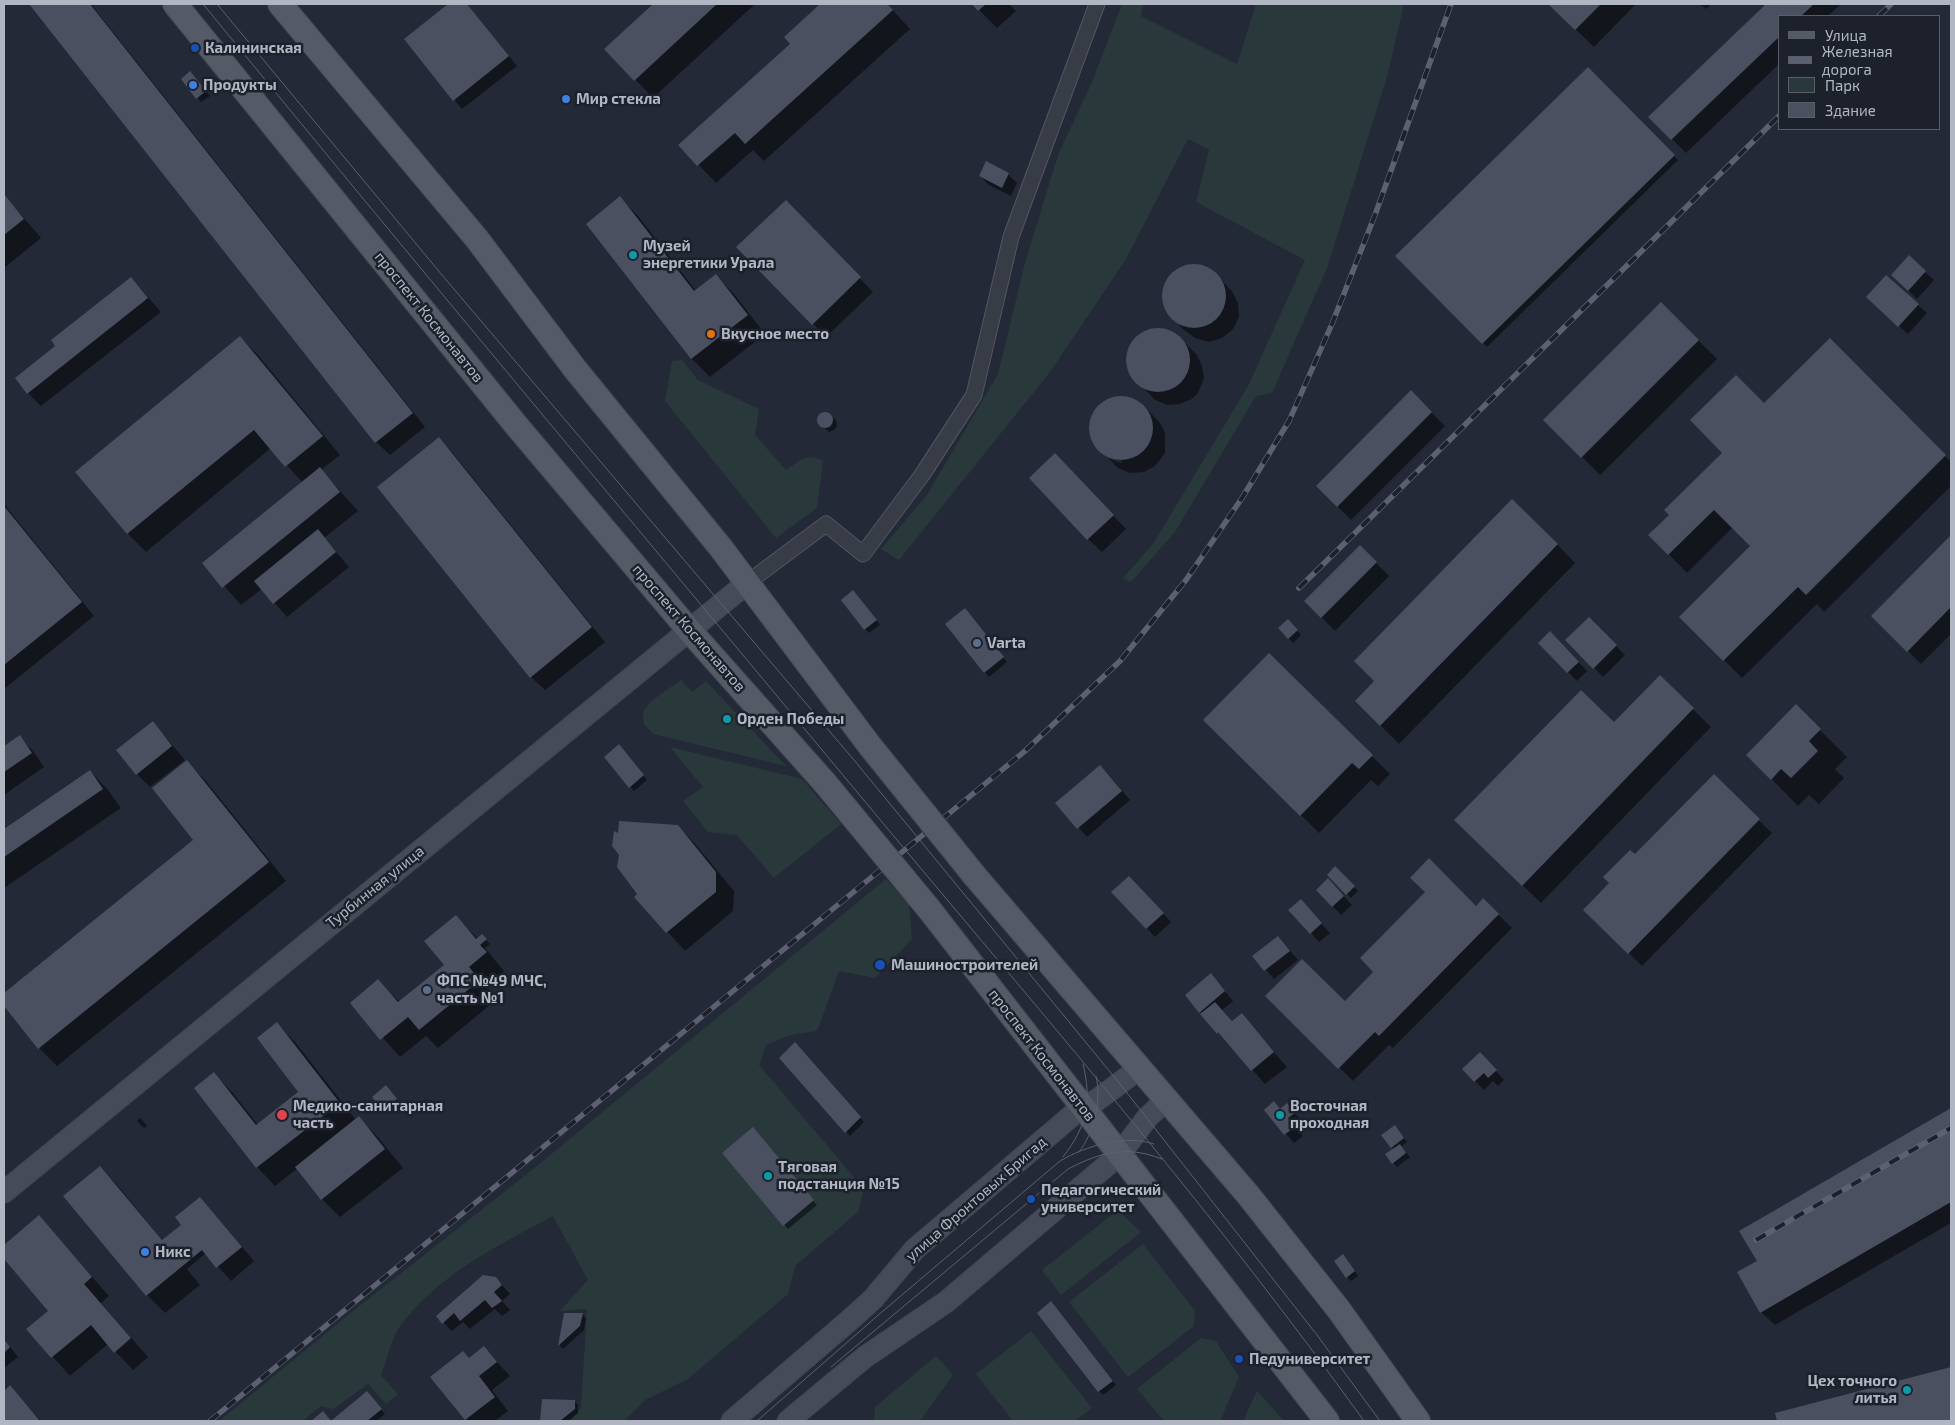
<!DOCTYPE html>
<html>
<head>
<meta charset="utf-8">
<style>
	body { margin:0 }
	#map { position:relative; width:1955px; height:1425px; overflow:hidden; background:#232936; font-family:"Exo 2",sans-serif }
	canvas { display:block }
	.frame { position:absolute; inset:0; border:5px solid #b1b6c3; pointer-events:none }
	.legend { position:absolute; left:1778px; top:15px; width:162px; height:115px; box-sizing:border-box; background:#1c212c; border:1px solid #585d68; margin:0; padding:6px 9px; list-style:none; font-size:15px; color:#b1b6c3 }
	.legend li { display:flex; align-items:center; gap:10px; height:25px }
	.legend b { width:25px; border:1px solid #585d68 }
</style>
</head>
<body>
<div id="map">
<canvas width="1955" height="1425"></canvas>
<div class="frame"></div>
<ul class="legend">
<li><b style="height:6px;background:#555a67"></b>Улица</li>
<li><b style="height:6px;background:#5b6170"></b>Железная дорога</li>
<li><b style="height:14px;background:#29393b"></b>Парк</li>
<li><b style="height:14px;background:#4a5060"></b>Здание</li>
</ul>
</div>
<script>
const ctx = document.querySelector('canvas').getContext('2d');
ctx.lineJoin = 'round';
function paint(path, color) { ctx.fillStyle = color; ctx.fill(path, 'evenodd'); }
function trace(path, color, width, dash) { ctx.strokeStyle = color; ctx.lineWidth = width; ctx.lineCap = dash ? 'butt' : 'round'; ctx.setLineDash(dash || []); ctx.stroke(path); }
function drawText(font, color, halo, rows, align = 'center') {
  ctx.font = font + ' "Exo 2",sans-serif'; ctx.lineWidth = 5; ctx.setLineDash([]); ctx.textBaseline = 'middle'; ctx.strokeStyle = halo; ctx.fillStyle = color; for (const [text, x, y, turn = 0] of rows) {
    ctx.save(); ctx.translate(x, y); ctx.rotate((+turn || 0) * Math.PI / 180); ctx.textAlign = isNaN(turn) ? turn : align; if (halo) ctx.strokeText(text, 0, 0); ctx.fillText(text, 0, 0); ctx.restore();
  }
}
paint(new Path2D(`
	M1122,4H1143L1141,16L1237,64L1256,4H1404L1387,77L1327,268L1272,393L1256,396L1175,532L1131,582L1123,578L1153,544L1248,386L1305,260L1196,202L1209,150L1188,139L1126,259L1050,372L899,560L881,549L927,495L998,374L1025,263L1058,155L1092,82Z
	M682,360L698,380L759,409L755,435L786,470C800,461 806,452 823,461L817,508L776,538L665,401L672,361Z
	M681,680L692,692L706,681L786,766L653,734L644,724L643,712L651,701Z
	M670,747L802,779L841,824L774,878L737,835L708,832L683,801L703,787Z
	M886,879L909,904L912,939L875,978L839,971L817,1031L791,1035L766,1045L759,1065L853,1176L863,1192L858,1212L795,1266L788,1294L688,1379L645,1400L624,1421H569L581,1408L587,1309L560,1311L588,1280L553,1216C499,1245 439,1274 401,1325C391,1337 387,1360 381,1375L398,1394L386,1404L368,1384L333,1409L321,1406L302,1421H219L358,1307L527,1174Z
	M1118,1210L1141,1232L1061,1295L1042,1270Z
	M1143,1244L1195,1311L1193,1327L1128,1377L1069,1302Z
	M1031,1331L1092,1408L1075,1421H1013L976,1374Z
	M1201,1338L1216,1341L1239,1377L1220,1421H1164L1137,1389Z
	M936,1356L953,1375L920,1421H874L875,1407Z
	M1257,1391L1284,1421H1243Z`), '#29393b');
paint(new Path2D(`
	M30,4H91L425,427L390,455L376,442Z
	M450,4H467L517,66L462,109L405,39Z
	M655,4H755L653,98L606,49Z
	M822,4H887L910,29L764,161L753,150L716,183L680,145L792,44L785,37Z
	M973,4H1009L1016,11L997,28Z
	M1549,4H1636L1594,47Z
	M1700,4H1711L1706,9Z
	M1768,4H1841L1828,16H1779V64L1686,153L1650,117Z
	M1588,68L1678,160L1487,347L1397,256Z
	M194,77L210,96L201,102L182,79Z
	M1008,174L1017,183L1011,196L989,185L980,176Z
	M4,195L41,238L4,268Z
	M620,198L638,216L696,291L716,276L734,294L765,334L710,377L692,359L587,224Z
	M799,215L873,292L826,337L738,247Z
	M1197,265L1212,271L1232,291L1238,303L1239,317L1233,329L1222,338L1209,342L1195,338L1184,330L1170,316L1164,305L1163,293L1167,282L1174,272L1185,267Z
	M1925,272L1934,280L1917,299L1901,284Z
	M131,278L161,312L41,406L28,393L57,346Z
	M1661,303L1717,359L1600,475L1545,420Z
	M1918,305L1927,313L1908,334L1876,306Z
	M1159,329L1172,333L1183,341L1197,355L1202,366L1204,378L1198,393L1192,399L1180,404L1167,405L1155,400L1132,376L1127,364L1129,351L1135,339L1146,332Z
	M240,337L258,355L340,455L321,470L358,511L324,538L349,567L287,617L262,589L241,605L204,563L303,483L271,448L146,552L128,534L77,472Z
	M1830,340L1951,462V486L1824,612L1817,604L1742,678L1681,617L1752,546L1733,527L1687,573L1650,535L1671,515L1764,404Z
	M1411,392L1445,426L1351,520L1317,486Z
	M1122,397L1135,400L1146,408L1160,423L1165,433V453L1155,466L1144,472L1130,473L1118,468L1108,458L1121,463L1122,461L1106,456L1095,444L1091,432L1092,418L1099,407L1110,400Z
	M826,413L836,420L837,426L834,430L829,432L820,424L818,419L821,414Z
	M439,439L452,452L605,642L545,690L531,677Z
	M1069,469L1126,529L1102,552L1088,539Z
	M4,504L94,616L4,689Z
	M1951,537V634L1921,664L1873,616Z
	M1557,544L1575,563L1399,744L1356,701L1376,681Z
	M1360,547L1389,576L1335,631L1305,601Z
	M857,596L880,625L869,633L865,629Z
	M969,614L1007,662L989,677L946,624Z
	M1589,618L1625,655L1603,677L1567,640Z
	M1292,624L1301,635L1293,643L1279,628Z
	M1550,633L1587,671L1577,681L1539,643Z
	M1269,654L1390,774L1378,786L1371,780L1319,833L1205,720Z
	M1660,677L1711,727L1541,903L1474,838L1614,724Z
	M1796,706L1847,757L1835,769L1844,778L1819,804L1809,795L1798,806L1748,755Z
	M153,723L185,760L150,787L137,774Z
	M19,737L33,751L44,767L4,795V748Z
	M623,750L647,780L634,791L630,787Z
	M187,762L205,780L286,881L57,1066L39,1048L4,1004V995L195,840Z
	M90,771L108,790L121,808L4,888V831Z
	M1109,775L1130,800L1087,837L1057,803Z
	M1714,776L1772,833L1642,966L1585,910Z
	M678,826L696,845L734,891L733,911L685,951L636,897L638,894L619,835Z
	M1335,868L1358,891L1351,898L1328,875Z
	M1138,886L1171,922L1155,937L1113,892Z
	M1337,889L1352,905L1341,915L1317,890Z
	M1483,900L1512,928L1393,1048L1389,1045L1353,1081L1267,996L1345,1003Z
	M1309,910L1330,933L1319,942L1311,933Z
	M456,917L478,939L482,936L490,944L485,948L504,971L486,986L497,999L438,1048L426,1036L400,1057L352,1003L378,981L400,1002L445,965Z
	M1278,937L1298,960L1274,979L1254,956Z
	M1219,984L1233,1001L1222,1010L1233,1022L1242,1015L1287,1067L1265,1084L1186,995Z
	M277,1024L295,1042L356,1120L359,1118L377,1136L403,1168L340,1217L322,1199L298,1168L275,1186L257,1167L195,1088L214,1074L232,1092L258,1125L300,1092Z
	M799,1048L864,1122L850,1136L781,1058Z
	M1489,1063L1504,1080L1498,1086L1493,1081L1484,1090L1475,1081Z
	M390,1091L400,1103L388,1113L374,1097Z
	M1274,1103L1281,1110L1287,1105L1303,1122L1296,1128L1303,1136L1294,1143L1265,1110Z
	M1951,1110V1223L1775,1325L1761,1312L1758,1262L1741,1232Z
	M140,1118L147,1126L144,1128L137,1121Z
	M1399,1131L1407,1142L1401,1147L1410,1157L1397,1167L1393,1163L1394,1149L1392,1147Z
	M757,1133L817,1205L788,1229L724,1153Z
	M100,1167L118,1186L163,1241L181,1226L200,1198L254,1261L231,1281L206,1253L187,1269L200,1285L165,1313L147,1295Z
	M39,1217L109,1296L101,1303L148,1357L133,1370L108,1344L70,1376L28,1329L49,1311L4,1257V1247Z
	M1347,1260L1358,1276L1351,1281L1347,1277Z
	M496,1278L510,1294L502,1301L510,1310L502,1316L495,1309L470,1329L463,1322L452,1331L437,1316Z
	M1055,1307L1116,1385L1103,1395L1099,1391Z
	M565,1314H582L586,1318L584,1330L563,1349L559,1345Z
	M4,1339L18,1357L4,1368Z
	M484,1348L510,1376L492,1390L508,1411L495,1421H468L432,1377L469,1359Z
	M1951,1369V1421H1779L1777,1414Z
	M10,1387L23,1401L41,1421H4V1392Z
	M367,1393L385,1414L376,1421H332Z
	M544,1400L574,1401L578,1405V1413L569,1421H542Z`), '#0007');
paint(new Path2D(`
	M29,4H90L413,413L375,443Z
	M448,4H467L509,56L453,101L404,39Z
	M653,4H717L634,81L604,49Z
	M820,4H887L893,10L745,144L735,133L697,166L678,145L790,44L784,37Z
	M972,4H986L978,11Z
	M1548,4H1601L1575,30Z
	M1766,4H1814L1801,16H1779V37L1671,140L1648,117Z
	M1588,67L1675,155L1482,344L1395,256Z
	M190,71L206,91L196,99L181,79Z
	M986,161L1009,173L1002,188L979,176Z
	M4,194L24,219L4,235Z
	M620,196L694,291L716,274L748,315L691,359L586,224Z
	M786,200L861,277L812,325L736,247Z
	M1909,255L1926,271L1908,291L1891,275Z
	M1162 296a32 32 0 1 1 64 0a32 32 0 1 1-64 0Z
	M1886,275L1919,304L1898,327L1866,297Z
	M131,277L148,298L27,394L15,378L55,346L51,340Z
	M1661,302L1699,340L1581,458L1543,420Z
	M1126 360a32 32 0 1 1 64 0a32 32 0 1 1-64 0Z
	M240,336L323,436L285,467L254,430L127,534L75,472Z
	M1830,338L1946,455L1806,595L1798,587L1723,661L1679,617L1750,546L1714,510L1668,555L1648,535L1669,515L1664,510L1722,453L1690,420L1736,375L1764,403Z
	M1411,390L1432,412L1337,507L1316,486Z
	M1089 428a32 32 0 1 1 64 0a32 32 0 1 1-64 0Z
	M817 420a8 8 0 1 1 16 0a8 8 0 1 1-16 0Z
	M439,437L592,627L530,678L377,487Z
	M1055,453L1114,515L1087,540L1029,478Z
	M320,467L340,492L222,588L202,563Z
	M1512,499L1558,544L1380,726L1355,701L1374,681L1354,661Z
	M4,506L82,602L4,665Z
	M318,529L336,552L273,604L254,581Z
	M1951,535V607L1907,652L1871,616Z
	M1360,545L1377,562L1321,618L1304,601Z
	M853,590L877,620L864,630L841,600Z
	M965,608L1004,657L984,673L945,624Z
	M1589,617L1617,645L1593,669L1565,640Z
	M1288,619L1298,630L1288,639L1278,628Z
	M1550,631L1579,662L1567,673L1538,643Z
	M1269,653L1373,755L1359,769L1352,763L1300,816L1203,720Z
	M1660,675L1694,708L1522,886L1454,820L1581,690L1614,722Z
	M1796,704L1821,729L1809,741L1818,751L1791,778L1781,769L1771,780L1746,755Z
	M153,721L172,746L136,775L116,750Z
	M20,735L32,753L4,772V746Z
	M619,744L644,775L629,788L604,757Z
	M187,760L269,862L38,1049L4,1006V993L193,840L152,788Z
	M1100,765L1122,791L1077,829L1055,803Z
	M90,770L103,789L4,857V829Z
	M1714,774L1760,819L1628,954L1583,910L1609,883L1603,877L1630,850L1635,854Z
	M619,821L678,825L716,872V892L666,933L634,897L637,894L617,867L619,855L612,846L614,831L618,833Z
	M1429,858L1476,906L1483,898L1499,914L1379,1036L1375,1032L1338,1069L1265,996L1302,959L1345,1001L1373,972L1360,958L1425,892L1410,878Z
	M1335,866L1355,886L1346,895L1327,875Z
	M1129,876L1164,913L1146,929L1111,892Z
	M1328,878L1344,896L1332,907L1316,890Z
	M1301,899L1322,923L1310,934L1288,910Z
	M456,915L476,939L482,934L487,939L480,945L487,952L469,967L480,980L419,1030L408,1017L380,1040L350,1003L378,979L398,1002L444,965L424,941Z
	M1278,936L1290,951L1264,971L1252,956Z
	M1211,973L1225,991L1199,1013L1185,995Z
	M1215,1002L1232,1021L1226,1026L1242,1013L1274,1052L1251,1071L1218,1032L1217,1034L1200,1014Z
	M277,1022L340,1103L256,1168L194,1088L214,1072L256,1125L298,1092L257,1038Z
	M795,1042L861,1117L845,1133L779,1058Z
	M1480,1052L1497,1070L1488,1078L1484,1073L1474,1082L1462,1069Z
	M386,1085L397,1099L383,1110L372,1097Z
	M1274,1101L1280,1109L1287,1103L1295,1113L1288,1118L1295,1127L1284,1135L1264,1110Z
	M1951,1108V1202L1760,1313L1737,1272L1757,1261L1739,1231Z
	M359,1116L385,1149L321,1200L295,1167Z
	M1395,1125L1404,1138L1391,1148L1381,1135Z
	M753,1127L814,1200L783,1226L722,1153Z
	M1400,1144L1406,1153L1392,1164L1385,1154Z
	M100,1166L162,1240L181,1225L175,1217L200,1197L242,1247L216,1268L202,1250L146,1296L63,1196Z
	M39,1215L92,1277L84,1284L131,1338L114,1353L91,1325L51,1358L26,1329L48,1311L4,1259V1245Z
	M1343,1254L1355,1271L1346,1278L1334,1261Z
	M483,1275L496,1277L502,1285L494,1292L502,1301L492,1308L485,1300L460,1321L454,1313L442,1324L436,1316Z
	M1051,1301L1113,1381L1098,1392L1037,1313Z
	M564,1313H583L580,1326L558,1346Z
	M4,1339L10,1347L4,1353Z
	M484,1346L497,1362L479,1376L495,1397L465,1420L430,1377L463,1351L469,1358Z
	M1951,1367V1421H1777L1775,1413Z
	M10,1385L40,1421H4V1391Z
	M367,1391L382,1409L367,1421H311L323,1411L331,1421Z
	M542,1399L575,1400V1409L560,1421H540Z`), '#4a5060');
const minor = new Path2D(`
	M747,583L826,524L863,554L922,475L974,395L1011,237L1097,4`);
const secondary = new Path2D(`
	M4,1192L747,583
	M732,1421L851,1319L873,1299L915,1249L1082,1107L1097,1100L1140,1068
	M788,1421L865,1357L946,1302L1119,1155L1147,1118L1167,1099`);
const primary = new Path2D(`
	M175,4L516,425L689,630L825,783
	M280,4L477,239L575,369L721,548L870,746
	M974,875L1249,1196L1339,1310L1418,1421
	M929,909L1327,1421`);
trace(minor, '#515662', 17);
trace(secondary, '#404550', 23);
trace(primary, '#404550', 26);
trace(minor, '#373c47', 15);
trace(secondary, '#454b59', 21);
trace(primary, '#555a67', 24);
trace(new Path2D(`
	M203,4C432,284 665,561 897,840C1057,1031 1219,1219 1364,1421
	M217,4L442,275L854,760L1120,1084L1317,1335L1380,1421
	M1079,1152C1094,1133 1102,1100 1096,1076
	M1063,1157C1087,1126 1092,1102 1083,1064
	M831,1367L1068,1169C1101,1152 1126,1145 1162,1159
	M757,1421L883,1311L1060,1161C1086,1146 1124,1134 1154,1144`), '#5b6170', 1);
const rail = new Path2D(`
	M1879,16L1891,4
	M1299,588L1779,116
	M1756,1240L1951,1128
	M210,1421L1025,751L1120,661L1186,580L1242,498L1289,421L1332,324L1375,215L1451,4`);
trace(rail, '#5b6170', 5.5);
trace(rail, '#1c212c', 4, [11]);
const primaryBridge = new Path2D(`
	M870,746L974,875
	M825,783L929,909`);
trace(primaryBridge, '#404550', 26, []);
trace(primaryBridge, '#555a67', 24);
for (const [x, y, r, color] of [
	[195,48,5,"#1a4fb4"],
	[193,85,5,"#3f7fe0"],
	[566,99,5,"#3f7fe0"],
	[633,255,5,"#0f9aa8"],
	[711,334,5,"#e8710a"],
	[977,643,5,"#5c6f8a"],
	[727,719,5,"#0f9aa8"],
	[880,965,6,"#1a4fb4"],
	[427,990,5,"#5c6f8a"],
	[282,1115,6,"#e0444e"],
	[1280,1115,5,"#0f9aa8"],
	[768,1176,5,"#0f9aa8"],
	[1031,1199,5,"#1a4fb4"],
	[145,1252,5,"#3f7fe0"],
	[1239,1359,5,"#1a4fb4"],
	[1907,1390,5,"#0f9aa8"]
]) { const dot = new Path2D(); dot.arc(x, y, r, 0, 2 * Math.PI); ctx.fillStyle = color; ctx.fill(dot); trace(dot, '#1c212c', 2); }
drawText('bold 15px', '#b1b6c3', '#1c212c', [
	["Калининская",205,48],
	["Продукты",203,85],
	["Мир стекла",576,99],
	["Музей",643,246],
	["энергетики Урала",643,263],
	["Вкусное место",721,334],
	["Varta",987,643],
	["Орден Победы",737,719],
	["Машиностроителей",891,965],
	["ФПС №49 МЧС,",437,981],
	["часть №1",437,998],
	["Медико-санитарная",293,1106],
	["часть",293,1123],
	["Восточная",1290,1106],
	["проходная",1290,1123],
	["Тяговая",778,1167],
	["подстанция №15",778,1184],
	["Педагогический",1041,1190],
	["университет",1041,1207],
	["Никс",155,1252],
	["Педуниверситет",1249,1359],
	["Цех точного",1897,1381,"right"],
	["литья",1897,1398,"right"]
], 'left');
drawText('15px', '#b1b6c3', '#1c212c', [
	["проспект Космонавтов",429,317,51],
	["проспект Космонавтов",689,628,49],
	["Турбинная улица",375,887,-39],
	["проспект Космонавтов",1042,1055,52],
	["улица Фронтовых Бригад",976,1199,-41]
]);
</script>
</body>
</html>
